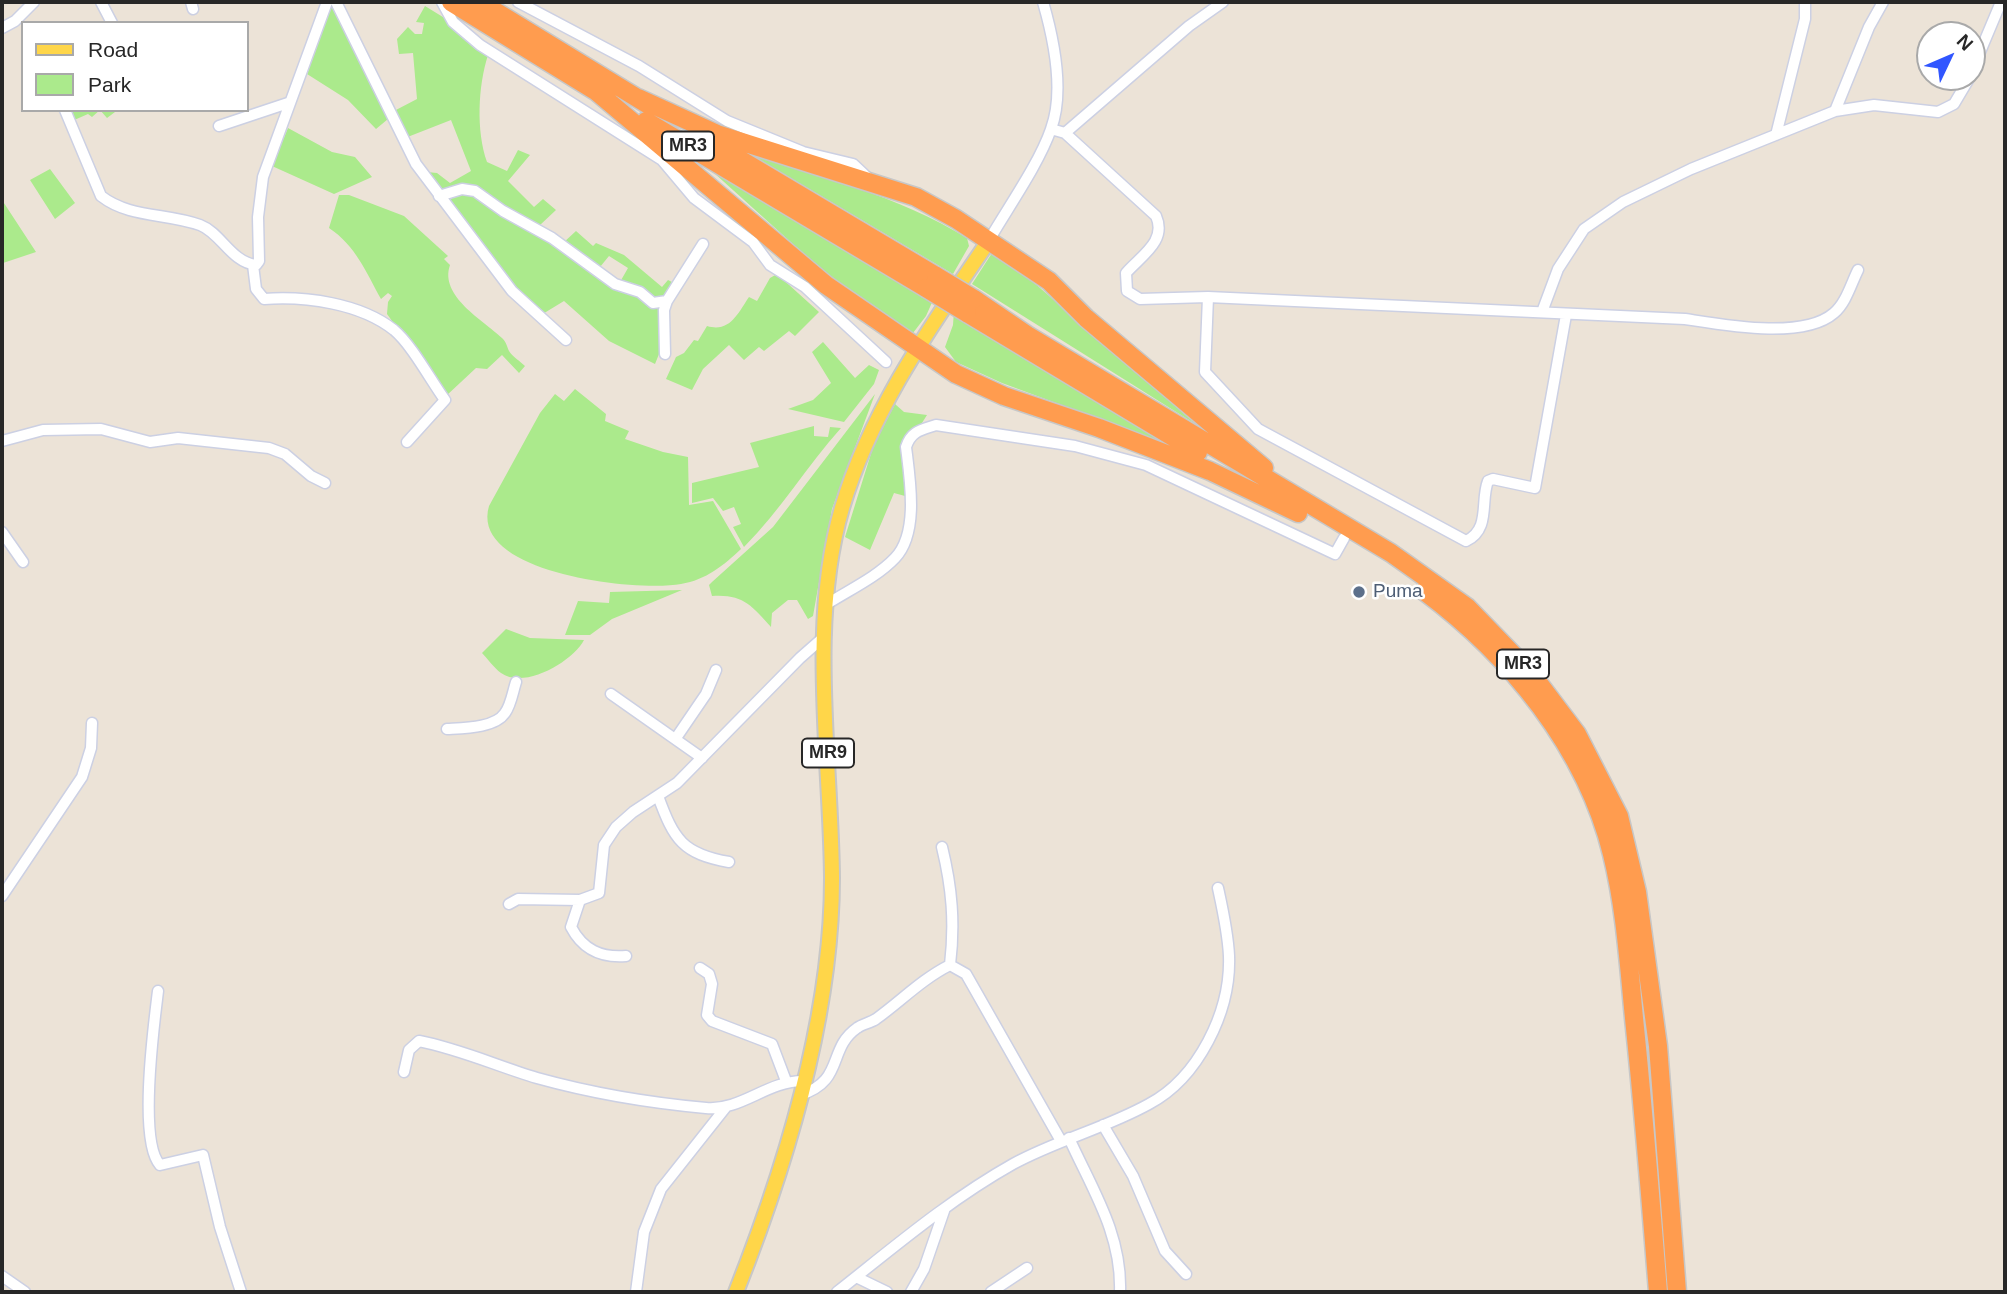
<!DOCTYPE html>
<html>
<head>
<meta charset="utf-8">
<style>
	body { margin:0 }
	#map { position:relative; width:2007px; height:1294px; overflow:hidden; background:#ece3d7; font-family:Helvetica,sans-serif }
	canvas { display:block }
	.frame { position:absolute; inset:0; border:4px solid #272727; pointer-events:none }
	.legend { position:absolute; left:21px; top:21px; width:228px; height:91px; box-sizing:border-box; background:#fff; border:2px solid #a9a9a9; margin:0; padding:9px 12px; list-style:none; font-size:21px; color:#272727 }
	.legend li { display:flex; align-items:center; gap:14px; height:35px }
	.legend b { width:35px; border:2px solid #a9a9a9 }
	.north { position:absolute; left:1916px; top:21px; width:70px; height:70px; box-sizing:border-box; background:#fff; border:2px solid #a9a9a9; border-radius:50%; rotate:46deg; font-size:19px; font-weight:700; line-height:28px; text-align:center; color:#272727 }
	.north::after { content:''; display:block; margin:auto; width:24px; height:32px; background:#3156ff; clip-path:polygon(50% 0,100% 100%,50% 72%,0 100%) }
</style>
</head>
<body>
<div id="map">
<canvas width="2007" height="1294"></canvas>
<div class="frame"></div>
<ul class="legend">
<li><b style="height:9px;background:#ffd649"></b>Road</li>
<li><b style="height:19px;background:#abea8c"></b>Park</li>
</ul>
<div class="north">N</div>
</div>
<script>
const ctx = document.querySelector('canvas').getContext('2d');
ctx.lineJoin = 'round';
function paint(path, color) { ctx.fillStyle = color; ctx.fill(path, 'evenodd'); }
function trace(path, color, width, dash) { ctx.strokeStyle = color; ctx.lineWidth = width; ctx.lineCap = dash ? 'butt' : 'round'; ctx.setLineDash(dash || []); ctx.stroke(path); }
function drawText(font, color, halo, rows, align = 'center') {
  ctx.font = font + ' Helvetica,sans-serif'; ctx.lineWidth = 5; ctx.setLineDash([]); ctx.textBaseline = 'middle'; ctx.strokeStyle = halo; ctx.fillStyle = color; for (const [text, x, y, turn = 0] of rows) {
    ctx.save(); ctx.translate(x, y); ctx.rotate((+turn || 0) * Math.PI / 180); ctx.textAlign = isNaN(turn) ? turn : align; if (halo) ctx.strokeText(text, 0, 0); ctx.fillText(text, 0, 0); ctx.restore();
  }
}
paint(new Path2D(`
	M332,5L377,88L388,119L376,129L348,100L307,74Z
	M425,6L451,22L488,55C478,86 476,131 487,162L507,171L518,150L530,155L508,181L534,207L543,199L556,210L539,226L520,218L479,190L440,192L427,172L437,173L450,183L471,171L451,120L405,138L394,111L417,99L413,53L399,54L397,39L408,27L415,34H422L424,23L416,22Z
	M67,110H132L115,112L107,118L100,110L92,117L88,114L72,121Z
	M288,128L332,152L355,157L372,177L334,194L272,166Z
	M743,150C817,176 899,196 967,238L969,246L953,274Z
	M693,154L934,298L926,316L913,333L884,319L814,263Z
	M50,169L75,203L55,219L30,180Z
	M469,192L539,232L583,264L664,304L661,349L655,364L609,341L564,301L541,315L509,285L445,197Z
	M339,195H349L404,216L448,256L444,259L450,265C439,296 483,320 502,338C507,343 507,347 509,351C512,356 521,362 525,366L519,373L502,355L487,369L476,368L446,396L387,314L388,302L392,296L388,293L381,299C366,272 356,246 329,228Z
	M2,200L36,252L3,263C6,243 2,221 2,200Z
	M576,231L593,246L596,243L624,255L662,287L668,280L672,282L666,298L654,301L620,282L628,268L609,256L600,267L594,266L563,243Z
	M992,253L1024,274L1197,425L972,284Z
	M777,274L819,312L795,336L789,331L764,351L759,347L744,360L729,345L703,369L692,390L666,379L676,357L684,353L694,340L698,341L707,326C730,333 738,313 749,297L757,301L770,278Z
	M954,310L1178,448L1002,383L956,362L945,347L953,325Z
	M823,342L855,378L869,365L879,370L874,384L844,422L788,409L813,400L831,383L812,352Z
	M575,389L606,414L605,421L629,431L625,439L663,452L688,457L689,505L713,501L741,549C724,565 706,580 681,584C637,592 469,574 489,506L540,413L555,394L564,401Z
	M875,394L832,509L813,616L808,619L797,600H788L772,613L771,627C751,605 743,594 712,596L709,585L712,582L773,527Z
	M895,404L904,412L927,415L903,453L905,496L894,493L870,550L845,537L874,444Z
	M814,426V436L828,437L830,427L841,428C807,466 780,511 744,547L733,527L741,524L734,507L723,511L713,498L692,503V483L759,467L750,443Z
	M682,590L612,619L590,635H565L578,601L609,603L610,592Z
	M506,629L530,638L584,640C573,661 525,690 501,673C494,668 488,659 482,653Z`), '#abea8c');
const street = new Path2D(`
	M101,2L112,23
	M191,2L193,9
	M336,2L416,164L512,291L566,340
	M442,2L453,22L480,45L662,160L694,198L753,242L770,265L805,287L886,362
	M518,2L639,66L727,121L803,152L853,164L870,180
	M2,28L15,21L34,2
	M1972,71L2001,2
	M65,110L101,196C129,218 167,213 200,225C221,233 231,262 256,265L259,261L258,217L263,177L327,2
	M1835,111L1874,105L1938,112L1954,104L1970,77
	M219,126L288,103
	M1051,129L1065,133L1156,216C1167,241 1142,255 1126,273L1127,291L1140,299L1208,297L1685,319C1724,325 1803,340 1834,313C1846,303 1851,284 1858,270
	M1065,133L1189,26L1223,2
	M1776,135L1805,19V2
	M439,196L462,189L475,191L503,211L552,238L615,284L640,292L653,303L667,301
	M988,242C1007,209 1039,164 1051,129C1065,91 1054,40 1043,2
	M253,265L256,289L264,299C305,296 360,303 394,330C412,345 431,381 445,400L407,442
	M1208,297L1205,372L1258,429L1466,541C1491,529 1480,501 1488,481L1493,479L1535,488L1566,315
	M1542,312L1558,269L1584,229L1623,202L1691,169L1835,111L1869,27L1883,2
	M665,354L664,310L667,301L703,244
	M2,441L43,430L101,429L150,442L178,438L269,448L285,454L311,476L325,483
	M2,532L23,562
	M827,604C849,590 877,577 895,558C919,533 910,480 906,447C911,431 921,430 936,425L1075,446L1146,465L1335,554L1344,538
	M611,694L702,758
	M447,729C464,728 495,728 505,713C511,705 513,691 516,682
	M676,738L706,694L716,670
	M658,796C674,840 683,854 729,862
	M942,847C952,888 955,923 950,965
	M2,896L82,777L91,748L92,723
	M580,900L571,927C583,950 601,958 626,956
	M509,904L518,899L580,900L599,893L604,845L616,827L633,812L677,783L800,658L825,636
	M700,968L709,974L712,984L707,1015L712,1021L772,1044L786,1081
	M158,991C154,1024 138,1141 160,1165L203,1155L220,1227L241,1292
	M404,1072L409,1050L419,1041C460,1049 497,1066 537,1078C591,1093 651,1103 706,1108C741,1111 767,1081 803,1081
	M800,1095C845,1081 827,1049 857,1028C862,1024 870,1023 876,1019C901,1001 922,979 950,965L966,974L1061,1141
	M1103,1125L1133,1176L1165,1251L1186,1274
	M1069,1138C1092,1189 1122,1234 1120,1292
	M2,1276L25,1292
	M856,1277L887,1292
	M636,1292L644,1232L661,1189L726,1107
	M837,1292C894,1247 949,1200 1013,1164C1057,1140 1106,1128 1149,1104C1198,1078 1231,1012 1229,956C1228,933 1223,911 1218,888
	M911,1292L924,1269L945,1208
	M991,1292L1027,1268`);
const primary = new Path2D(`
	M736,1292C786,1166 832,1014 832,878C831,759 808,624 842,508C871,410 931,326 988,242`);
const highway = new Path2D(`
	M451,2L607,98
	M480,2L647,104
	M597,92L826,285L956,374L1004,396L1099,428L1210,471L1298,513
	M638,98L717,134L916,197L956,219L1049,281L1086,318L1264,468
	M646,121L926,288
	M704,138L936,276
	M974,299L1027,335L1391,553L1467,607L1531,673L1577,734L1619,816L1637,892L1658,1046L1677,1292
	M967,313L1198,452
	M1424,591C1510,655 1586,748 1612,854C1626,911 1629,970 1635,1028C1644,1116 1651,1204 1658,1292`);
trace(street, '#ccd0e3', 13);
trace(primary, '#c7c7c7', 18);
trace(highway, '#c7c7c7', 21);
trace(street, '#fff', 10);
trace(primary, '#ffd649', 14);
trace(highway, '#ff9c4f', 18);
const highwayBridge = new Path2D(`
	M936,276L974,299
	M926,288L967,313`);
trace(highwayBridge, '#c7c7c7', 21, []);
trace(highwayBridge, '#ff9c4f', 18);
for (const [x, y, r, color] of [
	[1359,592,7,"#5c6f8a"]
]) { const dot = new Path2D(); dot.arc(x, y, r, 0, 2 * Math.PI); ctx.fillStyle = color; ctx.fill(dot); trace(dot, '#fff', 2.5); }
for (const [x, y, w] of [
	[688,146,52],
	[1523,664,52],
	[828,753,52]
]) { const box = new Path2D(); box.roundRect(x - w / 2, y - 14.5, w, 29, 5); ctx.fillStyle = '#fff'; ctx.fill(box); trace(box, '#272727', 2); }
drawText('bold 18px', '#272727', null, [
	["MR3",688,146],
	["MR3",1523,664],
	["MR9",828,753]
]);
drawText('19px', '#4e5e75', '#fff', [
	["Puma",1373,592]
], 'left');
</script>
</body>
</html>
